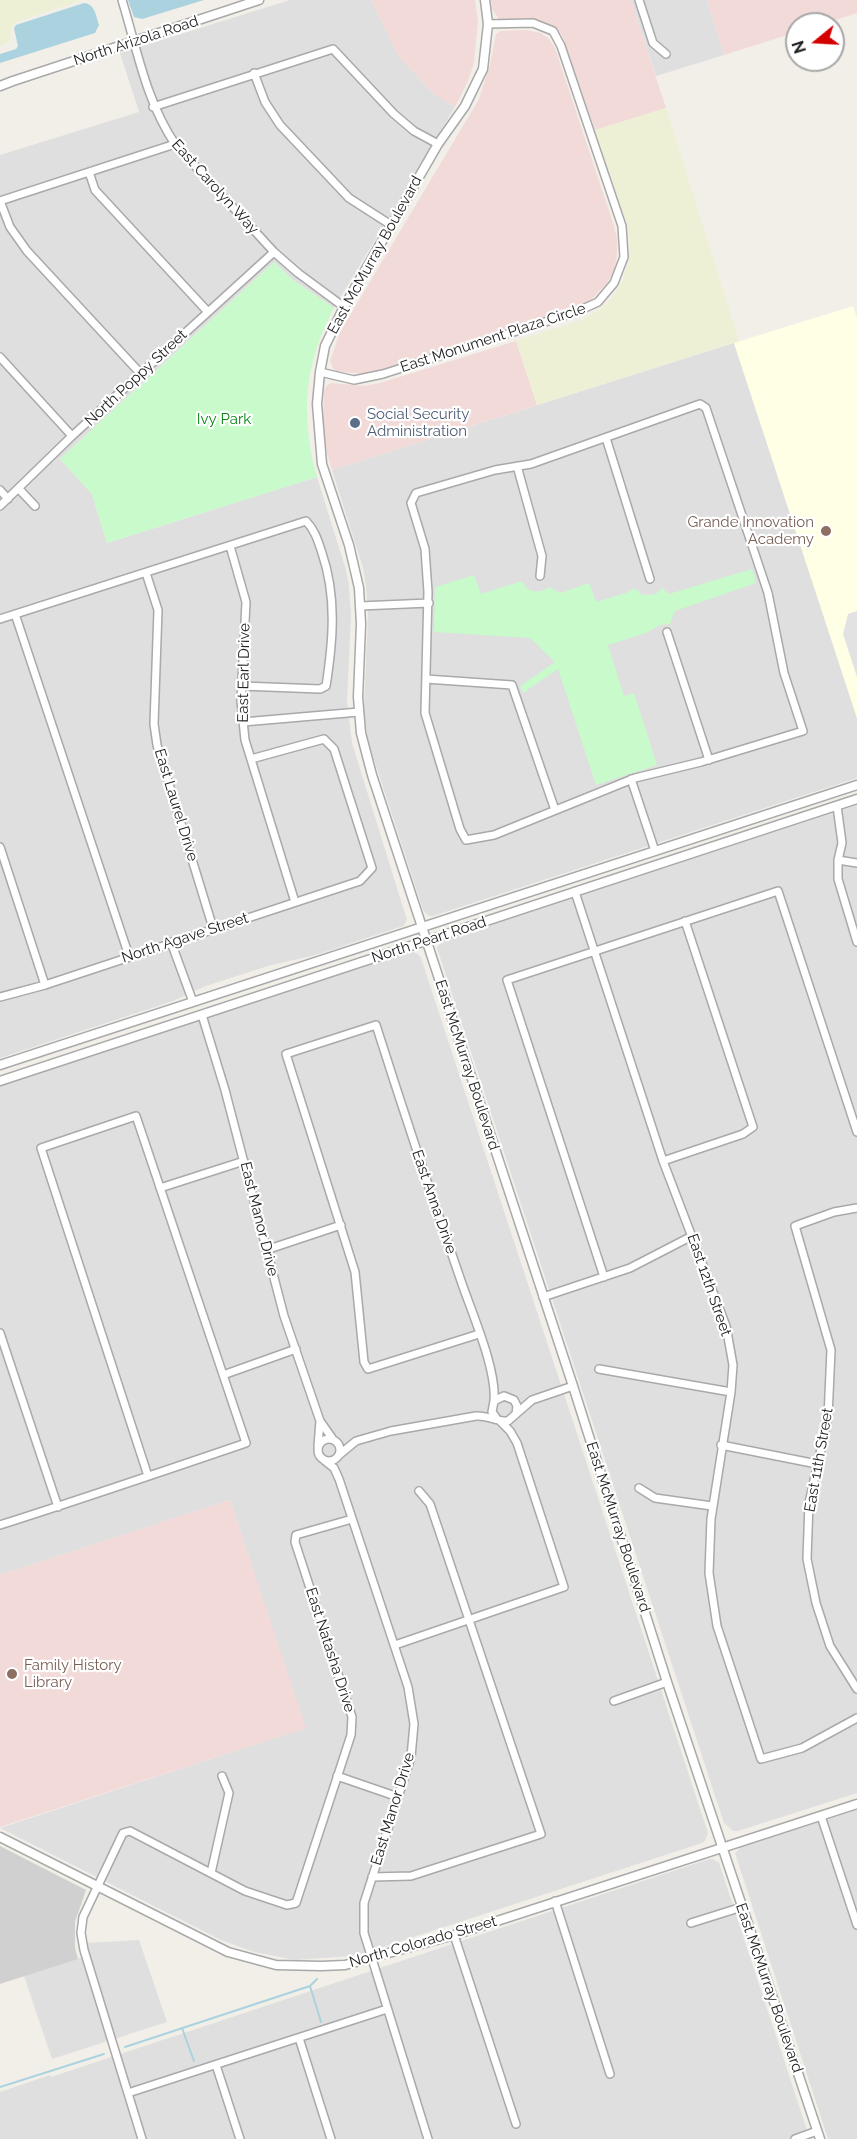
<!DOCTYPE html>
<html>
<head>
<meta charset="utf-8">
<style>
	body { margin:0 }
	#map { position:relative; width:857px; height:2139px; overflow:hidden; background:#f2efe9; font-family:Raleway,sans-serif }
	canvas { display:block }
	.north { position:absolute; left:785px; top:12px; width:60px; height:60px; box-sizing:border-box; background:#fff; border:2px solid #a7a7a7; border-radius:50%; rotate:252deg; font-size:16px; font-weight:700; line-height:24px; text-align:center; color:#222 }
	.north::after { content:''; display:block; margin:auto; width:21px; height:27px; background:#d40000; clip-path:polygon(50% 0,100% 100%,50% 72%,0 100%) }
</style>
</head>
<body>
<div id="map">
<canvas width="857" height="2139"></canvas>
<div class="north">N</div>
</div>
<script>
const ctx = document.querySelector('canvas').getContext('2d');
ctx.lineJoin = 'round';
function paint(path, color) { ctx.fillStyle = color; ctx.fill(path, 'evenodd'); }
function trace(path, color, width, dash) { ctx.strokeStyle = color; ctx.lineWidth = width; ctx.lineCap = dash ? 'butt' : 'round'; ctx.setLineDash(dash || []); ctx.stroke(path); }
function drawText(font, color, halo, rows, align = 'center') {
  ctx.font = font + ' Raleway,sans-serif'; ctx.lineWidth = 4.5; ctx.setLineDash([]); ctx.textBaseline = 'middle'; ctx.strokeStyle = halo; ctx.fillStyle = color; for (const [text, x, y, turn = 0] of rows) {
    ctx.save(); ctx.translate(x, y); ctx.rotate((+turn || 0) * Math.PI / 180); ctx.textAlign = isNaN(turn) ? turn : align; if (halo) ctx.strokeText(text, 0, 0); ctx.fillText(text, 0, 0); ctx.restore();
  }
}
paint(new Path2D(`
	M290,0H371L398,55L433,93L455,107L334,308L293,280L274,262L60,459L92,494L107,543L317,477L346,570L349,586L351,615L347,701L352,743L407,920L403,926L319,954L268,966L206,986L173,1001L0,1058V155L139,112L120,53Z
	M631,0H707L724,55L656,76Z
	M734,343L857,718V778L433,916H429L423,910L368,741L364,709L368,615L366,586L363,568L332,470Z
	M857,805V1793L738,1831H733L724,1823L437,948L442,941Z
	M411,951L418,954L421,958L708,1833L705,1841L702,1843L383,1947L352,1956L296,1960L254,1952L221,1940L0,1828L305,1728L230,1500L0,1575V1085Z
	M857,1810V2139H828L735,1853L741,1847Z
	M709,1859H713L719,1863L810,2139H0V2092L50,2075L51,2077Z
	M139,1940L167,2022L52,2059L24,1976L89,1955L86,1943Z`), '#e0dfdf');
paint(new Path2D(`
	M371,0H475L478,22L474,63L468,81L455,107L433,93L398,55Z
	M491,0H631L666,108L595,130L562,35L554,27L534,18L499,19L493,11Z
	M707,0H857V13L823,24H797V32L724,55Z
	M526,30L541,33L549,39L555,48L614,226L617,239V256L614,270L607,283L589,302L576,309L379,371L364,374L336,371L333,368L330,361L340,332L479,99L490,65L496,34L501,31Z
	M516,341L537,405L332,470L327,453L323,425L324,390L327,385L332,383L364,386L380,383Z
	M230,1500L306,1728L0,1827V1575Z`), '#f2dad9');
paint(new Path2D(`
	M853,306L857,318V718L734,343Z`), '#ffffe5');
paint(new Path2D(`
	M0,1846L86,1890L75,1922V1948L78,1959L0,1984Z`), '#d0d0d0');
paint(new Path2D(`
	M0,0H82L16,22L11,27L10,41L0,47Z
	M666,108L739,341L537,405L516,341L579,321L598,311L612,298L622,282L629,262L630,243L627,224L595,130Z`), '#eef0d5');
paint(new Path2D(`
	M274,262L293,280L334,308C304,364 300,415 317,477L107,543L92,494L60,459Z
	M752,569L756,583L675,611L670,624L660,625L646,633L608,645L624,696L634,693L657,765L596,785L558,669L523,693L520,686L555,662L530,638L434,632L435,587L474,575L481,594L522,581C528,593 539,594 549,587L561,593L589,583L596,602L626,593L634,588L643,595L656,594L662,588L669,594Z`), '#c8facc');
paint(new Path2D(`
	M857,611V677L843,634L848,614Z`), '#e2e2e2');
paint(new Path2D(`
	M128,0H204L142,19L134,17Z
	M84,3C95,4 96,16 99,25L95,33L0,63V54L16,49L18,46L14,28L16,25Z`), '#aad3df');
trace(new Path2D(`
	M310,1986L321,2022
	M182,2028L194,2061
	M125,2047L310,1986L317,1979
	M0,2087L104,2054`), '#aad3df', 2);
const minor = new Path2D(`
	M122,0C137,49 146,101 175,144L274,252L298,273L344,307
	M639,0L653,43L666,54
	M254,73L265,102L280,125L349,198L391,225
	M153,107L333,49L394,114L414,131L438,144
	M89,172L95,190L208,312
	M0,201L10,227L27,251L141,374
	M0,201L175,144
	M0,357L72,436
	M320,372L354,380L383,374L576,312L598,302L614,283L624,257L622,226L561,46L553,31L533,23L488,24
	M700,404L706,408L768,593L784,673L803,731L701,762L635,778L494,835L466,840L460,829L425,713L428,592L425,549L411,503L416,493L495,470L531,464Z
	M606,438L650,579
	M517,466L542,556L540,576
	M19,489L35,506
	M0,490L8,499
	M0,506L72,436L274,252
	M230,546L246,602L241,701L245,740L295,902
	M146,573L158,610L154,724L157,745L213,928
	M360,606L429,603
	M15,614L129,956
	M0,619L306,521C315,530 318,541 322,553C337,597 333,641 326,686L320,689L242,686
	M667,632L709,760
	M426,679L512,685L555,810
	M243,722L359,712
	M631,779L655,851
	M837,806L842,843L838,860V879L857,942
	M0,847L45,985
	M838,860L857,863
	M575,892L663,1161L726,1326L733,1365L731,1392L711,1519L709,1573L717,1626L761,1759L802,1748L857,1718
	M171,942L193,1002
	M0,997L45,985L360,881L372,868L334,749L324,739L251,759
	M202,1015L225,1090L284,1316L320,1421L332,1438
	M663,1161L743,1134L753,1127L685,921
	M160,1188L244,1161
	M857,1208L834,1212L795,1226L831,1350L828,1417L809,1503L807,1559L816,1603L830,1646L857,1689
	M266,1250L341,1225
	M604,1277L507,980L778,891L857,1132
	M543,1297L630,1268L692,1236
	M0,1333L58,1507
	M479,1334L368,1369L364,1362L355,1272L286,1054L376,1025C403,1110 431,1194 460,1278C471,1311 497,1369 494,1401
	M599,1369L731,1392
	M223,1375L296,1349
	M517,1413L532,1400L573,1386
	M318 1450a11 11 0 1 1 22 0a11 11 0 1 1-22 0Z
	M721,1445L817,1464
	M318,1446L320,1421
	M339,1455L356,1441L391,1431L476,1416C487,1415 497,1422 508,1421L516,1414L517,1406L514,1400L504,1396L494,1401L492,1412L497,1419
	M324,1460L334,1468L339,1479L408,1687L414,1724L411,1757L364,1903V1933L428,2139
	M639,1488L655,1498L712,1506
	M0,1525C82,1499 164,1471 246,1443L136,1116L41,1148L148,1476
	M395,1645L564,1587L517,1443L510,1431L500,1421
	M614,1701L667,1682
	M337,1776L398,1797
	M821,1816L857,1925
	M211,1873L229,1793L222,1776
	M372,1877L411,1876L541,1834L430,1504L419,1491
	M555,1901L610,2074
	M691,1923L742,1907
	M454,1935L516,2124
	M299,2038L331,2139
	M216,2065L240,2139
	M128,2093L387,2009
	M142,2139L84,1950L81,1933L83,1917L123,1833L130,1831L245,1891L287,1905L296,1903L351,1735L352,1717L295,1542L296,1535L352,1519
	M795,2139L817,2131`);
const tertiary = new Path2D(`
	M485,0L488,24L483,69L465,106L438,144L344,307L325,346L320,372L317,404L322,464L349,545L359,588L361,624L358,697L361,733L372,775L573,1386L667,1682L820,2139
	M0,86L13,81L259,0
	M0,1065L857,785
	M0,1081L857,799
	M0,1837L228,1952L276,1965L321,1966L345,1965L454,1935L857,1804`);
trace(minor, '#a9a9a9', 10);
trace(tertiary, '#a9a9a9', 11);
trace(minor, '#fff', 7);
trace(tertiary, '#fff', 8);
for (const [x, y, r, color] of [
	[355,423,6,"#5c6f8a"],
	[826,531,6,"#8d6e63"],
	[12,1674,6,"#8d6e63"]
]) { const dot = new Path2D(); dot.arc(x, y, r, 0, 2 * Math.PI); ctx.fillStyle = color; ctx.fill(dot); trace(dot, '#fff', 2); }
drawText('15px', '#222', '#fff', [
	["North Arizola Road",136,41,-18],
	["East Carolyn Way",215,187,48],
	["East McMurray Boulevard",375,255,-61],
	["East Monument Plaza Circle",493,338,-18],
	["North Poppy Street",136,378,-43],
	["East Earl Drive",244,673,-89],
	["East Laurel Drive",176,805,73],
	["North Agave Street",185,938,-18],
	["North Peart Road",429,940,-18],
	["East McMurray Boulevard",467,1065,72],
	["East Anna Drive",434,1202,71],
	["East Manor Drive",259,1219,76],
	["East 12th Street",709,1285,71],
	["East 11th Street",819,1460,-80],
	["East McMurray Boulevard",618,1527,72],
	["East Natasha Drive",330,1650,72],
	["East Manor Drive",393,1809,-73],
	["North Colorado Street",423,1942,-16],
	["East McMurray Boulevard",769,1988,71]
]);
drawText('15px', '#4e5e75', '#fff', [
	["Social Security",367,414],
	["Administration",367,431]
], 'left');
drawText('15px', '#0c8416', '#fff', [
	["Ivy Park",224,419]
]);
drawText('15px', '#785e54', '#fff', [
	["Grande Innovation",814,522],
	["Academy",814,539],
	["Family History",24,1665,"left"],
	["Library",24,1682,"left"]
], 'right');
</script>
</body>
</html>
